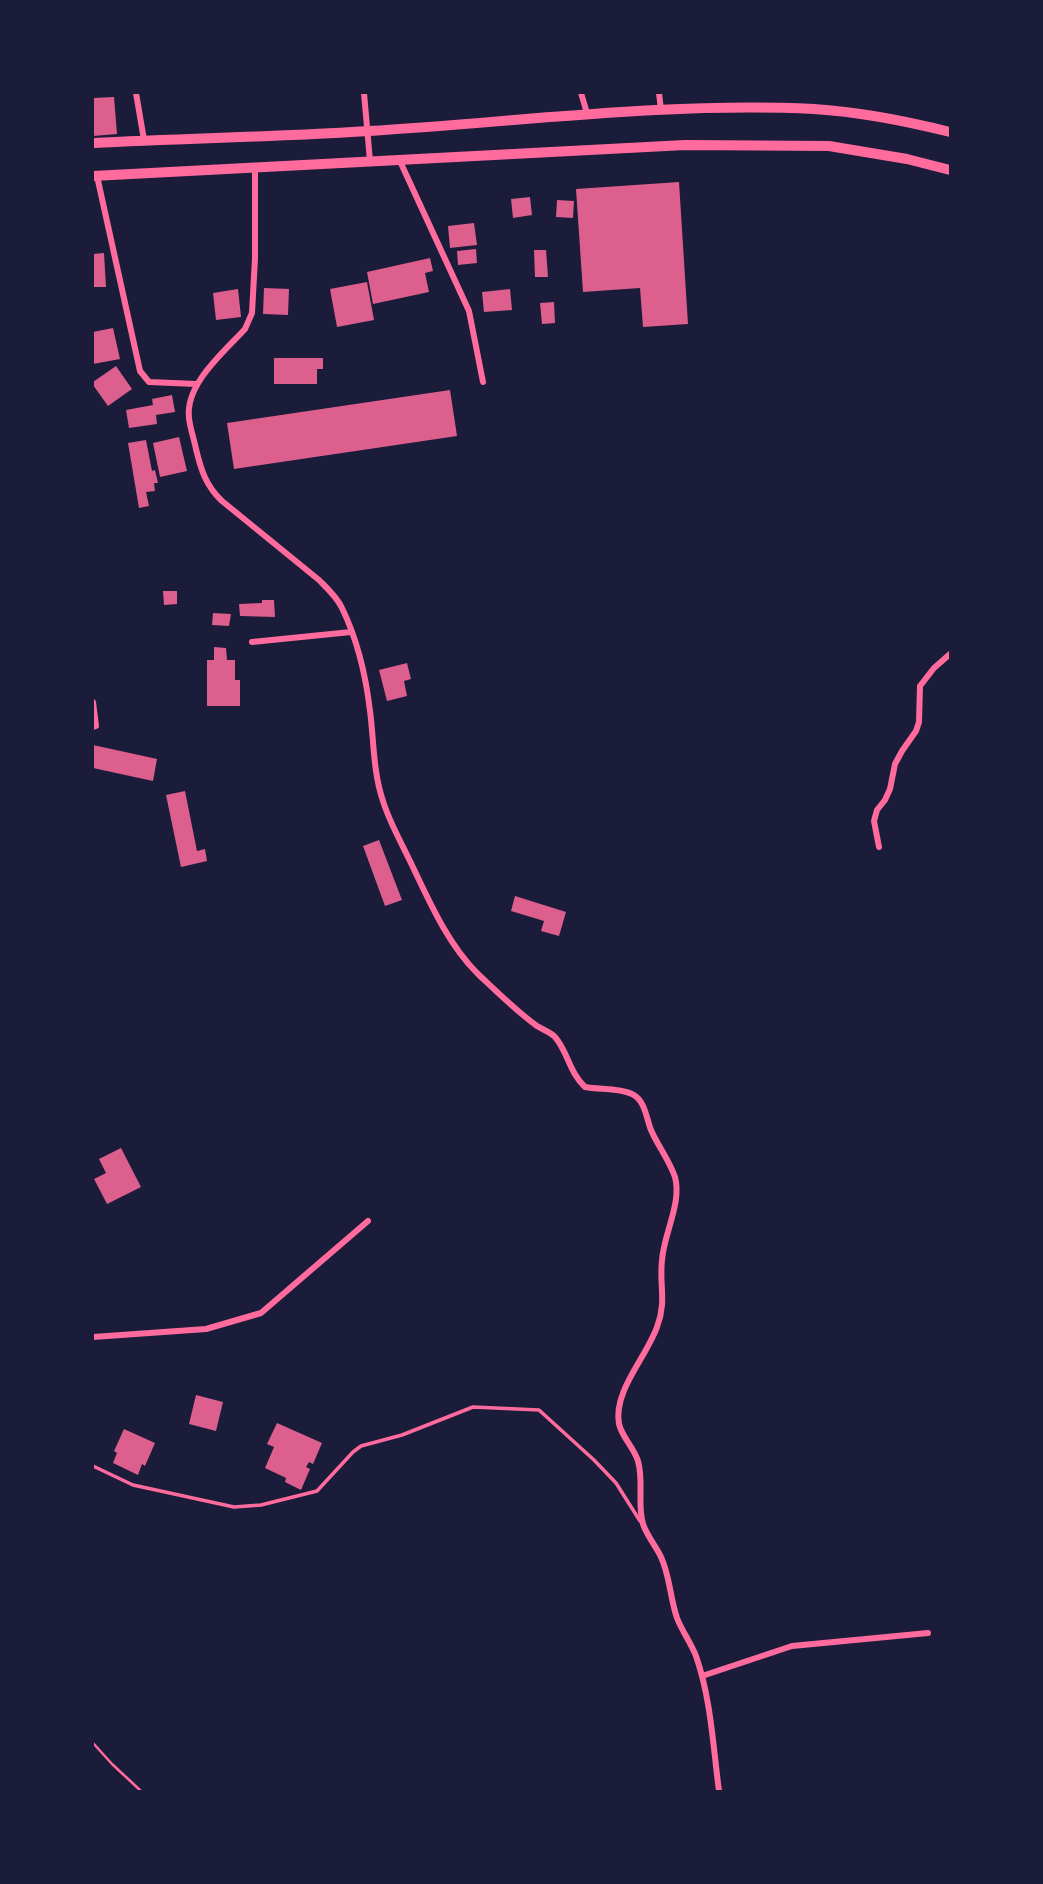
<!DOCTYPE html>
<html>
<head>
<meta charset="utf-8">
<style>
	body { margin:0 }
	#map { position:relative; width:1043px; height:1884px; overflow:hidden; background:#1b1b3a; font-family:"Noto Sans",sans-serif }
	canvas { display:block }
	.frame { position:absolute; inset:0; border:94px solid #1b1b3a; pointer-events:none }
</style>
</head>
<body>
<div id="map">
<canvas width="1043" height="1884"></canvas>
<div class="frame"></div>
</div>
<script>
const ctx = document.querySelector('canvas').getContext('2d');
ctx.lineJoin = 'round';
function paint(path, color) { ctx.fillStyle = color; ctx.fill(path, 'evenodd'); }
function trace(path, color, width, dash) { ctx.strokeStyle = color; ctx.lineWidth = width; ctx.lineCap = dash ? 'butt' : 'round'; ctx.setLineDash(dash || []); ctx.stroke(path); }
paint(new Path2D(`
	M114,97L117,134L93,136V98Z
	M679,182L688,324L643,327L640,288L583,292L576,189Z
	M530,197L532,215L513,218L511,199Z
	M557,200L574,201L573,218L556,217Z
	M474,223L477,245L450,248L448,226Z
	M476,249L477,263L458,265L457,251Z
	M534,250H546L548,277H535Z
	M104,253L106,287H93V254Z
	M430,258L433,271L425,273L429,292L373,304L367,272Z
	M367,282L374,320L337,327L330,289Z
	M264,288L289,289L288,315L263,314Z
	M238,289L241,317L216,320L213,293Z
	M510,289L512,310L484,312L482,292Z
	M554,302L555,323L542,324L540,303Z
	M113,328L120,359L93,364V332Z
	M274,358H323V369H317V384H274Z
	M116,366L132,389L108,406L93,385V382Z
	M450,390L457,436L234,469L227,423Z
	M172,395L175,412L156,415L157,424L129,428L126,410L153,405L152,399Z
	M179,437L187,471L160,477L153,443Z
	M146,440L152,471L155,470L158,483H154L155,491L146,492L149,506L139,508L128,443Z
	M163,591H177V604L164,605Z
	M262,600H274L275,617L240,616L239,604L262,603Z
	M213,613L231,614L229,626L212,625Z
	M214,647L226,648L227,660H235V680H240V706H207V660H214Z
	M407,663L411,679L404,681L407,696L387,701L379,670Z
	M93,745L157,759L153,781L93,768Z
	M185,791L197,851L205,849L207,861L181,867L166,795Z
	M379,840L402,900L385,906L363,846Z
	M515,896L566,912L559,936L541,931L544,921L511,911Z
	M121,1148L141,1187L107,1204L94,1179L106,1173L99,1159Z
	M196,1395L223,1402L216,1431L189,1424Z
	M277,1423L322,1443L313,1464L309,1462L306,1467L310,1469L301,1490L285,1482L286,1478L265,1468L274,1447L267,1444Z
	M124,1429L155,1443L145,1466L142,1464L138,1475L113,1463L117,1453L114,1451Z`), '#dd5f8e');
trace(new Path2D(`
	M93,1743L112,1764L141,1791`), '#ff6b9d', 2.5);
trace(new Path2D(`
	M93,1466L133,1485L234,1507L261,1505L317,1491L353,1452L361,1446L402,1435L473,1407L539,1410L594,1460L616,1483L640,1521`), '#ff6b9d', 3.5);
trace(new Path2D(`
	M136,93L144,140
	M364,93L370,161
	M581,93L587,113
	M659,93L661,110
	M399,159L469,311L483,382
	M255,168V258L252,313L245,329C224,352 185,384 189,418C190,428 194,439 196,449C201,470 206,486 222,501L319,580C327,588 337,597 342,608C357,639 366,677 370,711C374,741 373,772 383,801C389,821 400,840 409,859C428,898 446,942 477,973C496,991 516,1011 537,1026C543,1030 551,1032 555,1037C568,1052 569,1072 585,1087C599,1090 618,1087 632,1094C645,1100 646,1117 651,1130C658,1146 669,1160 675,1177C682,1203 664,1233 662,1260C659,1285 667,1301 657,1327C646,1358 613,1391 619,1424C622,1437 634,1448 638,1461C644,1482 637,1504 643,1524C647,1536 656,1546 661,1557C670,1576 670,1598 677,1618C682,1631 691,1643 696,1656C711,1699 713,1746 719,1791
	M97,176L140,371L149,382L196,384
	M252,642L351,632
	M93,702L96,726L93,727
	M879,847L874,821L877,810L885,800L890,789L895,764L902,751L916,731L919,722L920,686L934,668L950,654
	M93,1337L206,1329L261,1313L368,1221
	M702,1676L792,1646L928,1633`), '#ff6b9d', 6);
trace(new Path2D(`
	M93,143C185,138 277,137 369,131C517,122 665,102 814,109C860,112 906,121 950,132
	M93,176L685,145L829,146L907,159L950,170`), '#ff6b9d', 10);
</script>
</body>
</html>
